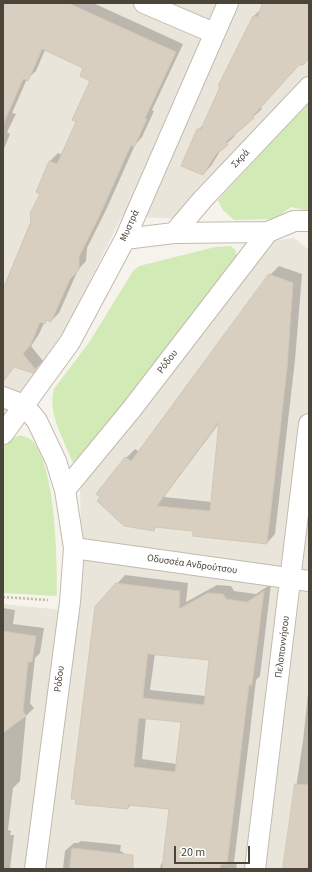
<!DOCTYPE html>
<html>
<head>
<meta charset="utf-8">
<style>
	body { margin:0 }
	#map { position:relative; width:312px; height:872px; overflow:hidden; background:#f6f3ec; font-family:"Source Sans 3",sans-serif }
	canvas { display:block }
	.frame { position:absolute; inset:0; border:4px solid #4b4439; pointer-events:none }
	.scale { position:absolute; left:174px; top:846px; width:76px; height:18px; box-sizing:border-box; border:2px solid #4b4439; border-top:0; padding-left:5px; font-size:12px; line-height:14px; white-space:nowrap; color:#4b4439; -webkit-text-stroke:3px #fff; paint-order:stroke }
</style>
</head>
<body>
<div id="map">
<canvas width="312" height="872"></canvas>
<div class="frame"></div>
<div class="scale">20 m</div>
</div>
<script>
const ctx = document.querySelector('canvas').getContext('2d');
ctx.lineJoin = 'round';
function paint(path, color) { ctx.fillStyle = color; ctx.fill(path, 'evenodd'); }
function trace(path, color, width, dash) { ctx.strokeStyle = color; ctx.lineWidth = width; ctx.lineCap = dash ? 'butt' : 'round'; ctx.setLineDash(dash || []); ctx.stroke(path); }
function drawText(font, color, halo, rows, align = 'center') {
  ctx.font = font + ' "Source Sans 3",sans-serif'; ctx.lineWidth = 4; ctx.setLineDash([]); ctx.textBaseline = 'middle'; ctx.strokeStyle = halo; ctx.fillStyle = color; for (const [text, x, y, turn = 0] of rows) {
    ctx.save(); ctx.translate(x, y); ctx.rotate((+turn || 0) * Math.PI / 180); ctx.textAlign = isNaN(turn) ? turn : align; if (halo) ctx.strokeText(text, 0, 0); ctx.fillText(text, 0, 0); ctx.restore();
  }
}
paint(new Path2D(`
	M3,3H309V80L177,219L122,216L66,329L3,417Z
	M294,238L309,250V869H3V604L72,611L82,564L80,489L272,241Z`), '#eae5da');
paint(new Path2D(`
	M309,101V211L291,207L275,219L234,220L222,209L218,200Z
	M231,246L235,250L237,256L94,446L76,464L72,461C64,439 47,413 54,389L90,341L133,271L139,266L215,247Z
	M20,435C26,437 31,438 35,444C56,476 57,557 57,596L3,593V446L9,440Z`), '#d2eab5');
paint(new Path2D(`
	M3,3H93L183,44L152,110L154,111L142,137L135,145L106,210L87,248L86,261L78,270L59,313L51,321L48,320L44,323L39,334L31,346L43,361L33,372L3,363V290L42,194L37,192L50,161L58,153L62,155L77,121L92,80L84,68L45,50L36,71L27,79L12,113L16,114L7,132L10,134L3,151Z
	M264,3H309V58L303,64H299L261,107L262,109L234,134L235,136L222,148L211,166L203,174L198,130L206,122L254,16L262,8Z
	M279,266L302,274L295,360L275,534L267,543L195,530L157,526L154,530L126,458L135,449L139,452L270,275ZM220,422L212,502L164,497Z
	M125,575L188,583L186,602L217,585L231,586L234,591L256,594L271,584L260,676L256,680L249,740L234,862H237L236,869H160L161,864L164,861L170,808L132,804L128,808L117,584ZM155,653L210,659L206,696L150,690ZM146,718L182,721L177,764L142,759Z
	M3,608L15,610L13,624L44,628L40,653L35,658L30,703L34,708L26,716L20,781L13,788L8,830L11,831L10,835H14L10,869H3Z
	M309,684V869H284L303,741Z
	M81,841L121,845L120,851L123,852L121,869H63L65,851L74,843H78Z`), '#0003');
const building = new Path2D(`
	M3,3H68L176,52L145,118L147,119L134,147L131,145L98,219L79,257V270L70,279L51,322L46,320L45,324L40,322L31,344L23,354L36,370L33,373L14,367L3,382V289L31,222L30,213L40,194L36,192L49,161L57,164L76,122L72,120L90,81L80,76L83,68L42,49L28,81L23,79L3,125Z
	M263,3H309V58L303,65H299L253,116L254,118L226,142L228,145L216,154L203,175L181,166L197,129H201L220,87L218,86L253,16L257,17Z
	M269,274L293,283L287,369L267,544L193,536V531L155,527L154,531L124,526L97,501L100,497L96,494L125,457L131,461ZM219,422L210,511L157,506Z
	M116,583L180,591L179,609L208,593L223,594L226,599L247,602L264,591L252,685H249L227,864H221L220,869H162L169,809L128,805V809L75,804L76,799H71L95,607ZM148,654L209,660L204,705L143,698ZM139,718L181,722L175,772L134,767Z
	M3,631L36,636L32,662H28L23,711L26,716L3,733Z
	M295,784L309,785V869H283Z
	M72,848L133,855V869H70Z`);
paint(building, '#d8cfc1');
trace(building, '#d3c7b4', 1);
const street = new Path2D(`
	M144,3L214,33
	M174,233L203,199L309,87
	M125,239L174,233L268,232L294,221H309
	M3,397L24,405L37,421L56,461L65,490L74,548L70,602L35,869
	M3,434L70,342L125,239L228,3
	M65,490L131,410L268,232
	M74,548L309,581
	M255,869L309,424`);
trace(street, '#c2bbae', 22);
trace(new Path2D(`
	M3,597L48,600`), '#c4b79f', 2.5, [2, 2]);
trace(street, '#fff', 20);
drawText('10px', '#4b4439', '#fff', [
	["Σκρά",241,159,-47],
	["Μυστρά",130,226,-66],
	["Ρόδου",168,362,-53],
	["Οδυσσέα Ανδρούτσου",192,565,8],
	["Πελοποννήσου",283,647,-83],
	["Ρόδου",60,679,-83]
]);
</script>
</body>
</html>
